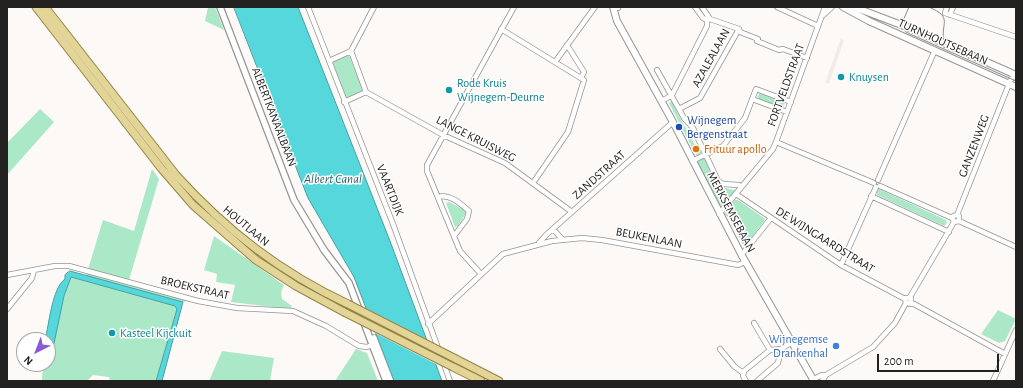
<!DOCTYPE html>
<html>
<head>
<meta charset="utf-8">
<style>
	body { margin:0 }
	#map { position:relative; width:1023px; height:388px; overflow:hidden; background:#fcf9f7; font-family:"Alegreya Sans",sans-serif }
	canvas { display:block }
	.frame { position:absolute; inset:0; border:8px solid #222120; pointer-events:none }
	.north { position:absolute; left:16px; top:332px; width:40px; height:40px; box-sizing:border-box; background:#fff; border:1px solid #a7a6a6; border-radius:50%; rotate:222deg; font-size:11px; font-weight:700; line-height:16px; text-align:center; color:#222120 }
	.north::after { content:''; display:block; margin:auto; width:14px; height:18px; background:#885bd4; clip-path:polygon(50% 0,100% 100%,50% 72%,0 100%) }
	.scale { position:absolute; left:877px; top:354px; width:122px; height:18px; box-sizing:border-box; border:2px solid #222120; border-top:0; padding-left:5px; font-size:12px; line-height:14px; white-space:nowrap; color:#222120; -webkit-text-stroke:3px #fff; paint-order:stroke }
</style>
</head>
<body>
<div id="map">
<canvas width="1023" height="388"></canvas>
<div class="frame"></div>
<div class="north">N</div>
<div class="scale">200 m</div>
</div>
<script>
const ctx = document.querySelector('canvas').getContext('2d');
ctx.lineJoin = 'round';
function paint(path, color) { ctx.fillStyle = color; ctx.fill(path, 'evenodd'); }
function trace(path, color, width, dash) { ctx.strokeStyle = color; ctx.lineWidth = width; ctx.lineCap = dash ? 'butt' : 'round'; ctx.setLineDash(dash || []); ctx.stroke(path); }
function drawText(font, color, halo, rows, align = 'center') {
  ctx.font = font + ' "Alegreya Sans",sans-serif'; ctx.lineWidth = 3; ctx.setLineDash([]); ctx.textBaseline = 'middle'; ctx.strokeStyle = halo; ctx.fillStyle = color; for (const [text, x, y, turn = 0] of rows) {
    ctx.save(); ctx.translate(x, y); ctx.rotate((+turn || 0) * Math.PI / 180); ctx.textAlign = isNaN(turn) ? turn : align; if (halo) ctx.strokeText(text, 0, 0); ctx.fillText(text, 0, 0); ctx.restore();
  }
}
paint(new Path2D(`
	M841,38L844,40L829,84L825,83Z`), '#f4ebe4');
paint(new Path2D(`
	M208,7H215L224,30L205,21Z
	M349,55L363,90L360,93L346,98L332,62Z
	M760,91L785,101L783,109L757,99Z
	M672,101C678,117 688,130 695,145L699,146L702,151L701,154L696,155L669,103Z
	M40,109L54,122L7,175V143Z
	M705,158C713,176 714,189 737,190L726,204L722,206L718,204L698,164V161Z
	M152,169L159,179L129,280L195,299L183,302L86,276L103,220L134,231Z
	M879,189L946,220L947,223L944,226L877,195V191Z
	M735,200H738L764,218L765,220L749,241L743,245L729,218L724,214Z
	M449,202L464,210L466,213L458,226L455,227L446,203Z
	M214,236L284,285L281,292L282,299L292,306L290,309L231,302L235,285L216,282L217,274L204,270Z
	M70,277L175,306L177,308L156,381H110L109,377L93,375L87,381H42L43,364H48V352Z
	M998,310L1016,319L1005,341L999,343L981,334Z
	M356,349L367,353L378,381H335Z
	M222,351L274,358L270,381H209Z`), '#abe8c7');
const water = new Path2D(`
	M234,7H298L390,241L442,381H394L354,277L308,198Z
	M70,271L183,302L162,381H156L177,309L175,306L71,277L64,296L53,348L48,352V340H45C49,325 52,288 65,279V275Z`);
paint(water, '#56d7db');
trace(water, '#46a0a3', 1);
paint(new Path2D(`
	M363,307L428,340L438,365L373,332Z`), '#fcf9f7');
const minor = new Path2D(`
	M308,7L393,224L450,381
	M695,7L703,18L707,20
	M777,7L818,26
	M947,7L945,13L1016,37
	M618,8V7
	M950,15L953,7
	M822,16L832,7
	M710,19L739,29L740,32L758,39L757,41L779,50L783,49L807,58
	M501,29L584,80L568,132L533,183
	M567,45L584,72L581,78
	M351,51L366,92L443,135L505,163L572,212
	M329,61L351,51L374,7
	M555,62L595,7
	M657,70L684,118L693,128L718,181L723,184L739,185
	M752,99L787,112
	M662,101L672,95L707,26V20L710,19L702,7
	M344,102L366,92
	M679,109L700,98L739,29
	M776,142L874,183
	M692,161L723,146L745,118L756,89L791,102
	M878,180L935,50
	M880,186L952,218
	M736,194L841,265L905,299
	M871,196L949,232
	M438,197C449,193 461,204 469,211L467,219L454,236
	M719,214L773,149L776,142L825,7
	M957,215L1011,79L1016,76
	M959,221V216L956,215L952,217L954,222L959,221L1016,247
	M553,229L562,239
	M539,243L546,235L673,122
	M741,254L744,252L771,218
	M841,265L876,187
	M481,274L460,251L427,171V165L514,7
	M7,275L55,266H69L198,301L237,308L293,311L326,326L359,346L367,347L372,345
	M910,297L954,222
	M911,303V298H905L906,303L914,304L1005,354
	M7,309L32,278L34,270
	M754,323L770,350
	M428,324L503,254L552,241L582,238L602,240L733,264L738,265L745,262
	M374,337L391,381
	M720,349L734,366L743,373
	M814,379L822,375H826L873,347L895,323L906,303
	M746,381L743,376L744,371L770,350L781,349L792,342
	M757,381L778,363L781,349
	M822,381L826,375
	M993,381L1016,330`);
const tertiary = new Path2D(`
	M220,7L294,200L324,250L349,283L386,381`);
const secondary = new Path2D(`
	M613,7L617,21L673,122L741,254L814,381
	M843,7L869,21L1016,87
	M854,7L912,29L1016,75`);
const primary = new Path2D(`
	M36,7L161,168L193,205L256,260L296,286L344,312
	M45,7L176,175C227,231 280,272 348,304
	M456,359L499,381
	M453,367L481,381`);
trace(minor, '#979492', 6);
trace(tertiary, '#979492', 8);
trace(secondary, '#979492', 8);
trace(primary, '#948441', 9);
trace(minor, '#fff', 4.5);
trace(tertiary, '#fff', 5.5);
trace(secondary, '#fff', 6);
trace(primary, '#e3d598', 7);
trace(new Path2D(`
	M909,7L902,23L906,32L910,34L1016,81
	M929,7C954,18 940,22 944,43L952,50`), '#8c8a88', 1);
const primaryBridge = new Path2D(`
	M348,304L456,359
	M344,312L453,367`);
trace(primaryBridge, '#948441', 9, []);
trace(primaryBridge, '#e3d598', 7);
for (const [x, y, r, color] of [
	[841,77,4,"#0f9aa8"],
	[449,90,4,"#0f9aa8"],
	[679,127,4,"#1a4fb4"],
	[696,149,4,"#e8710a"],
	[112,333,4,"#0f9aa8"],
	[836,346,4,"#3f7fe0"]
]) { const dot = new Path2D(); dot.arc(x, y, r, 0, 2 * Math.PI); ctx.fillStyle = color; ctx.fill(dot); trace(dot, '#fff', 1.5); }
drawText('12px', '#222120', '#fff', [
	["TURNHOUTSEBAAN",943,42,24],
	["AZALEALAAN",711,58,-61],
	["FORTVELDSTRAAT",786,85,-70],
	["ALBERTKANAALBAAN",274,117,69],
	["LANGE KRUISWEG",476,139,27],
	["GANZENWEG",974,146,-69],
	["ZANDSTRAAT",599,175,-42],
	["VAARTDIJK",390,190,68],
	["MERKSEMSEBAAN",731,212,62],
	["HOUTLAAN",246,226,40],
	["BEUKENLAAN",649,238,11],
	["DE WIJNGAARDSTRAAT",825,240,32],
	["BROEKSTRAAT",195,288,13]
]);
drawText('12px', '#0d838f', '#fff', [
	["Knuysen",849,77],
	["Rode Kruis",457,83],
	["Wijnegem-Deurne",457,97],
	["Kasteel Kijckuit",120,333]
], 'left');
drawText('12px', '#164399', '#fff', [
	["Wijnegem",687,120],
	["Bergenstraat",687,134]
], 'left');
drawText('12px', '#c56008', '#fff', [
	["Frituur apollo",704,149]
], 'left');
drawText('12px', '#366cbe', '#fff', [
	["Wijnegemse",828,339],
	["Drankenhal",828,353]
], 'right');
drawText('italic 13px', '#2c6264', '#fff', [
	["Albert Canal",333,179]
]);
</script>
</body>
</html>
